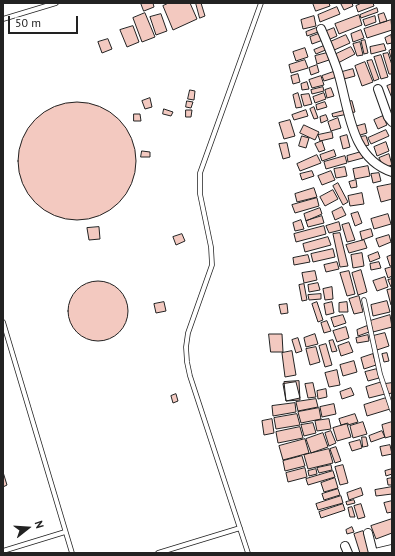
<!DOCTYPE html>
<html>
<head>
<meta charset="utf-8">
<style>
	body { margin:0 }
	#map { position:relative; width:395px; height:556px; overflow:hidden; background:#fff; font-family:"PT Sans",sans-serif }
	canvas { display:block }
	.frame { position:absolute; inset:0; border:4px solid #222; pointer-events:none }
	.north { position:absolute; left:8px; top:508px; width:40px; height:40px; -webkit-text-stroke:3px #fff; paint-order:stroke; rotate:73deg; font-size:11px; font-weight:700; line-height:16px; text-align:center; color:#222 }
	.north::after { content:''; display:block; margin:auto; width:14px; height:18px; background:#222; clip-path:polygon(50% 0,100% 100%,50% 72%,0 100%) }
	.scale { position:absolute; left:8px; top:16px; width:70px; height:18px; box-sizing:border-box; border:2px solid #222; border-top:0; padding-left:5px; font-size:12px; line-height:14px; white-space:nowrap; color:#222; -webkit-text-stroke:3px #fff; paint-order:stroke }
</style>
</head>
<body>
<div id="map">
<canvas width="395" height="556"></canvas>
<div class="frame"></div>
<div class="north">N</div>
<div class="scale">50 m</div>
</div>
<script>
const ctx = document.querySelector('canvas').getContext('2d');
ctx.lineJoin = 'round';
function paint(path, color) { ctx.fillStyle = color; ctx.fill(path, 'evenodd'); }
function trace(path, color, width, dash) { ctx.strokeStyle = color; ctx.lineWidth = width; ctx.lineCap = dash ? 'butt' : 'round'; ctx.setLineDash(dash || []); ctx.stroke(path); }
const building = new Path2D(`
	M141,3H153L154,7L144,11Z
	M169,3H190L197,19L173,30L163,6Z
	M196,3H201L205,16L200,18Z
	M313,3H329L330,6L316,11Z
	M343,3H352L353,6L344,10L341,4Z
	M362,3H373L374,6L358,12L356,6Z
	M337,7L340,14L320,22L318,15Z
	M377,8L378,12L361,18L360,15Z
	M145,13L155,37L142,42L133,18Z
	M384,13L387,21L380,23L378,15Z
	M161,14L167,31L156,35L150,17Z
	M359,15L362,25L339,34L335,24Z
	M314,16L316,26L303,29L301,20Z
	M375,16L376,22L365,26L363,20Z
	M391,20L392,30L367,38L364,29Z
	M133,26L139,42L127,47L120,30Z
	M319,27L321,31L307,36L306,32Z
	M334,28L337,36L328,40L324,32Z
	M361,30L364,38L353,42L351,34Z
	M321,33L323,40L312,44L310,37Z
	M346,35L350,43L332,51L328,43Z
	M391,35L392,43L387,44L385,38Z
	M108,39L112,49L102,53L98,42Z
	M365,40L368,53L364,54L361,41Z
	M360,42L363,55L357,56L353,44Z
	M384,44L386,50L371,54L370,47Z
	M326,45L328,49L316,54L314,50Z
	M351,47L355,54L338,63L334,55Z
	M305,48L308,57L296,61L293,52Z
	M392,49V61L389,51Z
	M327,53L329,60L317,64L315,56Z
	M388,53L392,65V74H389L383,54Z
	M381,55L388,77L381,79L374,57Z
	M305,60L308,68L291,73L289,65Z
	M372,60L379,79L374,81L367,61Z
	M365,62L373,82L362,86L355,66Z
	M317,65L319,72L311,75L309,68Z
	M353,69L355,76L344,79L342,72Z
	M336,71L337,77L324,81L322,76Z
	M298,74L300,82L293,84L291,76Z
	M321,76L324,85L312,88L309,80Z
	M307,82L309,89L302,90L301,84Z
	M392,84V98L387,86Z
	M323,87L324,91L312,94L311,90Z
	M331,88L334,96L327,98L325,90Z
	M190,90L195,91L194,100L188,99Z
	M298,93L302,107L296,108L293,95Z
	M324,93L326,99L315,103L313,97Z
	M309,94L312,104L304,106L301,95Z
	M150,98L152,107L145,109L142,101Z
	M187,101L193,102L191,108L186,107Z
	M352,101L355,112L350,113L347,102Z
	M18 161a59 59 0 1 1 118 0a59 59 0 1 1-118 0Z
	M325,102L327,107L317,110L316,105Z
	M314,107L318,118L314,119L310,109Z
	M164,109L173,112L171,116L163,114Z
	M186,110H192L191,117H186Z
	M306,110L308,116L294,120L292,115Z
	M347,110L348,114L333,117L332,114Z
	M134,114H140L141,121H134Z
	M326,115L328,120L321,123L320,117Z
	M383,116L387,125L378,129L374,120Z
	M338,118L341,128L331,131L328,122Z
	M290,120L295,136L284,139L279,123Z
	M365,124L367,133L357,136L354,127Z
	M304,125L319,132L315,140L300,133Z
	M386,130L389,136L371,144L368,138Z
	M332,132L333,138L320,141L318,135Z
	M347,135L350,147L343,149L340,137Z
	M302,136L309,138L306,148L299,146Z
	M366,136L369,145L362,147L360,137Z
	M322,141L325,150L319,152L315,144Z
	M386,142L389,151L377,156L374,147Z
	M287,143L290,157L283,159L279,144Z
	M334,150L336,156L322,161L320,155Z
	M142,151L150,152V157H141Z
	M361,152L363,158L348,162L347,156Z
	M389,154L392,165L384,168L379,158Z
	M317,155L321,163L300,171L297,164Z
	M345,156L347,163L326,169L324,162Z
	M368,166L370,176L355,179L353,169Z
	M345,167L347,176L336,178L334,169Z
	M312,171L314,176L302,180L300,174Z
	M331,171L335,180L322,185L318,176Z
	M379,173L381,181L373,183L371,174Z
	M356,180L357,187L351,188L349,182Z
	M338,183L348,202L343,205L333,186Z
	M392,184V199L381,202L377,187Z
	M314,188L317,197L297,202L295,194Z
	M333,190L338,199L325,206L320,197Z
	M362,193L364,204L350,206L348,196Z
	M317,198L319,206L295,213L292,205Z
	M342,207L346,215L335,220L332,212Z
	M320,208L322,214L306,221L304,214Z
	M358,212L362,223L355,226L351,214Z
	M388,214L391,224L374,229L371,219Z
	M322,216L324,223L308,227L306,221Z
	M301,220L304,229L295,231L293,223Z
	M339,222L341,230L329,233L326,226Z
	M349,223L355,240L347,242L342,225Z
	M324,226L326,234L296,242L294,234Z
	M99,227L100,239L89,240L87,228Z
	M371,229L373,236L362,240L360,232Z
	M340,233L348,266L340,267L333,234Z
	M182,234L185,241L176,245L173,237Z
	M389,235L391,242L379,247L376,239Z
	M328,237L331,245L305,252L303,244Z
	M364,240L367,248L349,253L346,245Z
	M333,249L335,257L313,262L311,254Z
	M378,252L380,258L370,262L368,256Z
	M362,253L364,266L353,268L351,255Z
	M308,255L310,262L294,265L293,258Z
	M392,255V266H390L387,257Z
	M337,262L339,269L326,272L324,265Z
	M379,262L381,268L371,270L370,264Z
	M392,267V276L388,278L385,269Z
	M361,270L367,292L358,295L352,273Z
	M315,271L317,280L304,283L302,273Z
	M349,271L355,294L347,296L340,273Z
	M385,277L388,287L377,291L373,281Z
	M392,279V287H391L388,280Z
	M68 311a30 30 0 1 1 60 0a30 30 0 1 1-60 0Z
	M318,283L320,290L309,292L308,285Z
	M304,284L307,300L302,301L299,285Z
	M332,287L333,299L325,300L323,289Z
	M392,289V305H391L387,290Z
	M321,294V299L309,300L308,295Z
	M359,296L363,312L354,314L349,299Z
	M387,301L390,312L373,316L371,305Z
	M164,302L166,311L156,313L154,304Z
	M317,302L323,320L318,322L312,304Z
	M332,302L334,313L326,315L324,304Z
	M347,302L348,312H339V303Z
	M287,304L288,313L281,314L279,305Z
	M343,315L346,323L334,327L331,318Z
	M390,315L392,327L373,332L370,321Z
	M327,321L331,331L324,333L321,323Z
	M367,326L369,332L358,336L357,330Z
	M346,327L349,338L337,342L333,331Z
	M385,333L389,346L377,350L373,336Z
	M269,334H282L283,352H271Z
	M315,334L318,344L306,347L304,338Z
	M368,335L369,341L357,343L356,338Z
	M298,338L302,351L296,353L292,340Z
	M333,340L337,351L332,352L329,341Z
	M349,342L353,352L341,356L338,346Z
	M326,344L332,365L325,367L319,346Z
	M316,347L320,362L310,365L306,349Z
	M292,351L296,375L285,377L282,353Z
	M387,353L389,361L384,362L382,354Z
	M373,354L376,365L364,369L361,358Z
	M354,361L357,372L343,376L340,365Z
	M377,369L379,378L368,381L365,372Z
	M337,370L340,385L329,387L325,373Z
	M299,381L300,400L286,401L284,382Z
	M296,382L300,398L286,401L283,384Z
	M382,382L385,394L369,398L366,387Z
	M313,383L316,397L308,398L305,384Z
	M392,383V393L387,394L385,384Z
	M351,388L354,395L342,399L340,392Z
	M326,389L327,397L318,399L317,391Z
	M176,394L178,401L173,403L171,396Z
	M386,398L390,409L367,416L364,405Z
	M316,399L318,407L298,411L296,402Z
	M295,403L296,412L273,416L272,406Z
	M334,404L336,414L322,417L320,407Z
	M319,408L321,419L301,423L298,412Z
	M297,414L300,425L276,429L274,418Z
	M355,414L358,422L348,425V423L341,425L339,419Z
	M272,419L274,433L264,435L262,421Z
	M329,419L331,429L317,431L315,421Z
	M363,422L367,434L353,438L350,426Z
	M392,422V436L385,438L382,425Z
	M313,423L316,433L304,436L301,425Z
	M347,424L351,437L337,441L333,428Z
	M300,427L303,438L278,443L276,432Z
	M331,431L336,443L329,446L325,433Z
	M382,431L385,437L371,442L369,436Z
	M323,433L328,447L311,453L306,439Z
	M362,437H366L368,446L363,447Z
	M305,439L309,453L283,460L279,446Z
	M360,440L362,448L352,451L349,443Z
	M390,445L392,454L382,456L380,447Z
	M336,447L341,461L335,463L330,449Z
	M329,449L333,463L308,469L304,455Z
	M302,456L305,466L285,471L283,461Z
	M331,465L332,470L319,473L317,468Z
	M343,465L348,483L340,485L335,467Z
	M305,468L307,477L288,482L286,473Z
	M316,469L317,474L309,476L308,471Z
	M392,469V474L386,476L385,471Z
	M333,471L335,477L308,485L306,479Z
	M3,472L7,485L3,487Z
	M335,478L338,488L324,492L321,483Z
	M392,478V485H388L387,479Z
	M392,487V494L376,496L375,490Z
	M361,488L363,495L349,500L347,493Z
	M338,489L340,495L324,500L322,494Z
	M341,496L343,503L318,510L316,504Z
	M354,500L355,503L347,505L346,502Z
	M392,501V512L387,513L384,503Z
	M343,504L345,510L321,518L319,512Z
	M361,504L365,517L358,519L354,506Z
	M352,507L355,517H350L348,508Z
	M392,519V533L376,539L371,526Z
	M352,527L354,532L347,534L346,530Z
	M363,531L370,553H360L354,534Z`);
paint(building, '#f3c9c0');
trace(building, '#222', 1);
const service = new Path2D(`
	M3,19L56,3
	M364,300L380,374L392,410
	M3,322L72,553
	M3,551L65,532
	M158,553L240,528
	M248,553L190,376L187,362L186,347L188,333L212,265L211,247L200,194V173L261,3`);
const minor = new Path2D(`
	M321,29C327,43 333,57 338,72C349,108 350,158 392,172
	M378,89L388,117L392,122
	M368,533L373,553
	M345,546L348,553
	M375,553L392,549`);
trace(service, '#222', 5.5);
trace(minor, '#222', 10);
trace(service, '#fff', 4);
trace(minor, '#fff', 8);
</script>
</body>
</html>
